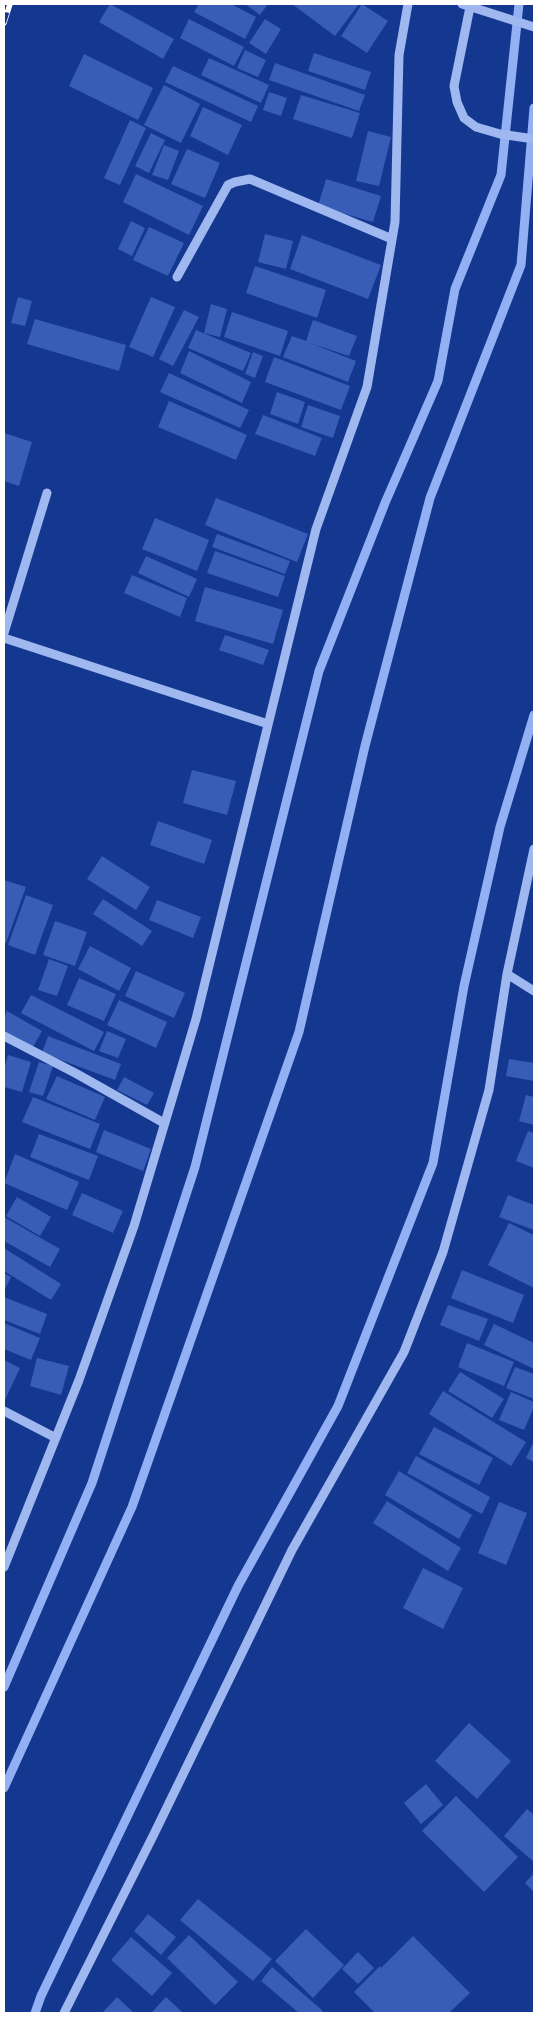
<!DOCTYPE html>
<html>
<head>
<meta charset="utf-8">
<style>
	body { margin:0 }
	#map { position:relative; width:538px; height:2017px; overflow:hidden; background:#14378f; font-family:"Open Sans",sans-serif }
	canvas { display:block }
	.frame { position:absolute; inset:0; border:5px solid #fff; pointer-events:none }
</style>
</head>
<body>
<div id="map">
<canvas width="538" height="2017"></canvas>
<div class="frame"></div>
</div>
<script>
const ctx = document.querySelector('canvas').getContext('2d');
ctx.lineJoin = 'round';
function trace(path, color, width, dash) { ctx.strokeStyle = color; ctx.lineWidth = width; ctx.lineCap = dash ? 'butt' : 'round'; ctx.setLineDash(dash || []); ctx.stroke(path); }
function paint(path, color) { ctx.fillStyle = color; ctx.fill(path, 'evenodd'); }
trace(new Path2D(`
	M4,1687L92,1483L195,1167L319,671L385,503L438,381L455,289L501,175L519,4
	M4,1788L132,1507L299,1032L365,746L430,498L521,265L534,108
	M35,2013L41,1996L238,1586L338,1406L433,1163L464,986L500,827L534,715`), '#92b0f3', 9);
paint(new Path2D(`
	M110,4L174,39L163,59L99,22Z
	M199,4H231L256,17L245,39L194,12Z
	M245,4H268L260,15Z
	M292,4H359L335,36Z
	M362,4L388,21L367,53L341,36Z
	M189,19L244,47L234,66L180,38Z
	M265,19L281,29L266,54L249,43Z
	M245,50L266,60L258,77L237,68Z
	M314,53L371,72L365,90L308,71Z
	M84,54L153,88L138,120L69,86Z
	M209,58L269,85L261,103L201,75Z
	M275,63L365,95L359,111L269,80Z
	M173,66L258,106L251,122L165,82Z
	M164,85L200,104L181,143L144,125Z
	M269,92L287,98L281,116L263,110Z
	M301,95L360,113L352,138L293,119Z
	M203,107L242,125L228,155L190,136Z
	M130,120L146,128L120,185L104,178Z
	M368,131L391,137L379,186L356,181Z
	M151,133L165,140L149,173L135,166Z
	M164,145L179,151L168,180L152,175Z
	M187,149L220,163L205,198L171,184Z
	M136,174L203,206L189,235L123,202Z
	M326,179L381,196L373,222L318,206Z
	M131,221L145,228L132,256L118,249Z
	M149,227L184,243L168,276L133,260Z
	M265,234L293,241L286,269L258,262Z
	M302,235L381,265L368,299L290,269Z
	M255,266L326,290L317,318L246,293Z
	M18,297L32,301L25,326L11,323Z
	M151,297L175,307L153,357L129,347Z
	M211,304L227,309L220,337L204,333Z
	M184,310L199,317L173,366L159,359Z
	M232,312L288,331L280,356L224,337Z
	M35,319L126,345L119,371L27,344Z
	M313,320L357,336L349,356L310,343L356,361L348,382L283,357L292,336L306,341Z
	M196,330L251,353L243,371L188,348Z
	M189,351L251,382L242,403L180,373Z
	M253,352L263,356L255,378L245,374Z
	M274,357L350,386L341,410L265,382Z
	M169,373L249,410L240,428L160,392Z
	M277,392L305,402L298,424L270,414Z
	M169,401L247,435L236,460L158,427Z
	M308,405L340,416L333,438L301,427Z
	M263,415L322,438L315,456L255,434Z
	M4,433L32,442L19,486L4,481Z
	M216,498L308,534L297,562L205,525Z
	M155,518L209,540L197,571L142,549Z
	M217,534L290,561L285,574L212,547Z
	M215,551L285,576L278,597L207,573Z
	M146,556L197,579L189,597L138,573Z
	M132,575L187,598L180,617L124,593Z
	M205,587L283,610L273,644L195,621Z
	M225,635L269,650L263,665L219,650Z
	M192,770L236,781L227,815L183,803Z
	M158,821L212,840L204,864L150,845Z
	M102,856L150,887L136,910L87,879Z
	M4,880L26,887L6,943H4Z
	M26,895L53,905L35,955L8,945Z
	M103,899L152,931L142,946L93,914Z
	M157,900L201,917L193,938L149,920Z
	M55,921L87,932L75,966L43,955Z
	M90,946L131,968L119,991L78,969Z
	M49,959L68,966L57,996L38,990Z
	M136,971L185,993L174,1018L125,996Z
	M79,978L116,994L104,1021L67,1005Z
	M31,995L104,1032L94,1051L21,1013Z
	M119,1000L167,1022L156,1048L107,1025Z
	M7,1011L42,1031L33,1047L4,1031V1018Z
	M107,1031L126,1039L118,1058L99,1051Z
	M48,1036L121,1064L115,1080L42,1053Z
	M8,1055L31,1062L22,1092L4,1087V1069Z
	M509,1059L534,1063V1081L506,1076Z
	M39,1062L53,1066L43,1096L29,1092Z
	M57,1076L105,1097L95,1120L46,1099Z
	M124,1077L154,1093L147,1105L117,1090Z
	M526,1095L534,1097V1125L519,1121Z
	M33,1097L100,1124L90,1149L22,1122Z
	M104,1130L151,1149L143,1171L96,1152Z
	M528,1131L534,1133V1168L516,1161Z
	M39,1134L98,1156L89,1180L30,1157Z
	M15,1154L79,1182L67,1210L4,1183Z
	M82,1193L123,1211L113,1233L72,1215Z
	M508,1195L534,1205V1230L499,1217Z
	M17,1197L51,1217L40,1236L6,1216Z
	M4,1217L60,1249L50,1267L4,1241Z
	M509,1223L534,1235V1288L488,1265Z
	M4,1248L61,1284L51,1300L4,1271Z
	M462,1270L524,1295L513,1323L451,1298Z
	M4,1273L11,1277L4,1291Z
	M4,1297L47,1314L40,1334L4,1320Z
	M448,1305L488,1319L479,1341L440,1325Z
	M4,1323L40,1338L31,1360L4,1349Z
	M494,1324L534,1343V1369L484,1345Z
	M467,1343L514,1362L504,1386L458,1367Z
	M37,1358L69,1366L61,1395L30,1386Z
	M4,1360L20,1368L4,1402Z
	M515,1367L534,1374V1399L506,1388Z
	M460,1372L504,1399L492,1418L448,1391Z
	M443,1391L526,1442L511,1466L429,1414Z
	M511,1392L534,1402V1407L524,1430L499,1420Z
	M434,1427L493,1458L479,1485L419,1454Z
	M534,1441V1462L526,1458Z
	M416,1456L490,1497L482,1514L407,1473Z
	M399,1471L472,1515L459,1539L385,1495Z
	M387,1501L461,1548L448,1571L373,1523Z
	M499,1502L527,1513L506,1565L478,1553Z
	M423,1568L463,1588L443,1629L403,1608Z
	M469,1723L511,1761L477,1799L435,1761Z
	M426,1784L443,1805L421,1824L404,1803Z
	M456,1796L518,1857L484,1892L422,1831Z
	M527,1809L534,1815V1862L504,1836Z
	M534,1873V1892L525,1883Z
	M198,1899L272,1959L253,1981L180,1920Z
	M148,1914L176,1937L161,1955L134,1931Z
	M306,1929L344,1965L313,1998L275,1961Z
	M189,1935L238,1982L215,2005L167,1958Z
	M413,1936L470,1993L449,2013H375L354,1992L380,1966L381,1968Z
	M131,1937L172,1973L152,1996L111,1960Z
	M358,1952L374,1968L358,1984L342,1969Z
	M272,1967L323,2011L321,2013H299L261,1981Z
	M117,1997L134,2013H102Z
	M166,1997L183,2013H151Z`), '#385db6');
trace(new Path2D(`
	M462,4L534,27
	M470,7L454,86L457,102L464,118L476,127L500,134L534,139
	M177,277L228,185L235,182L250,179L392,239
	M4,633L47,493
	M4,638L268,724
	M507,974L534,991
	M4,1036L77,1074L164,1123
	M4,1411L56,1438
	M4,1567L79,1380L134,1226L196,1019L316,529L367,387L395,222L399,55L408,4
	M64,2013L154,1834L292,1550L404,1352L443,1252L489,1090L507,974L534,849`), '#a0b8f0', 9);
const rail = new Path2D(`
	M4,23L10,4`);
trace(rail, '#fff', 5.5);
trace(rail, '#14378f', 4, [11]);
</script>
</body>
</html>
